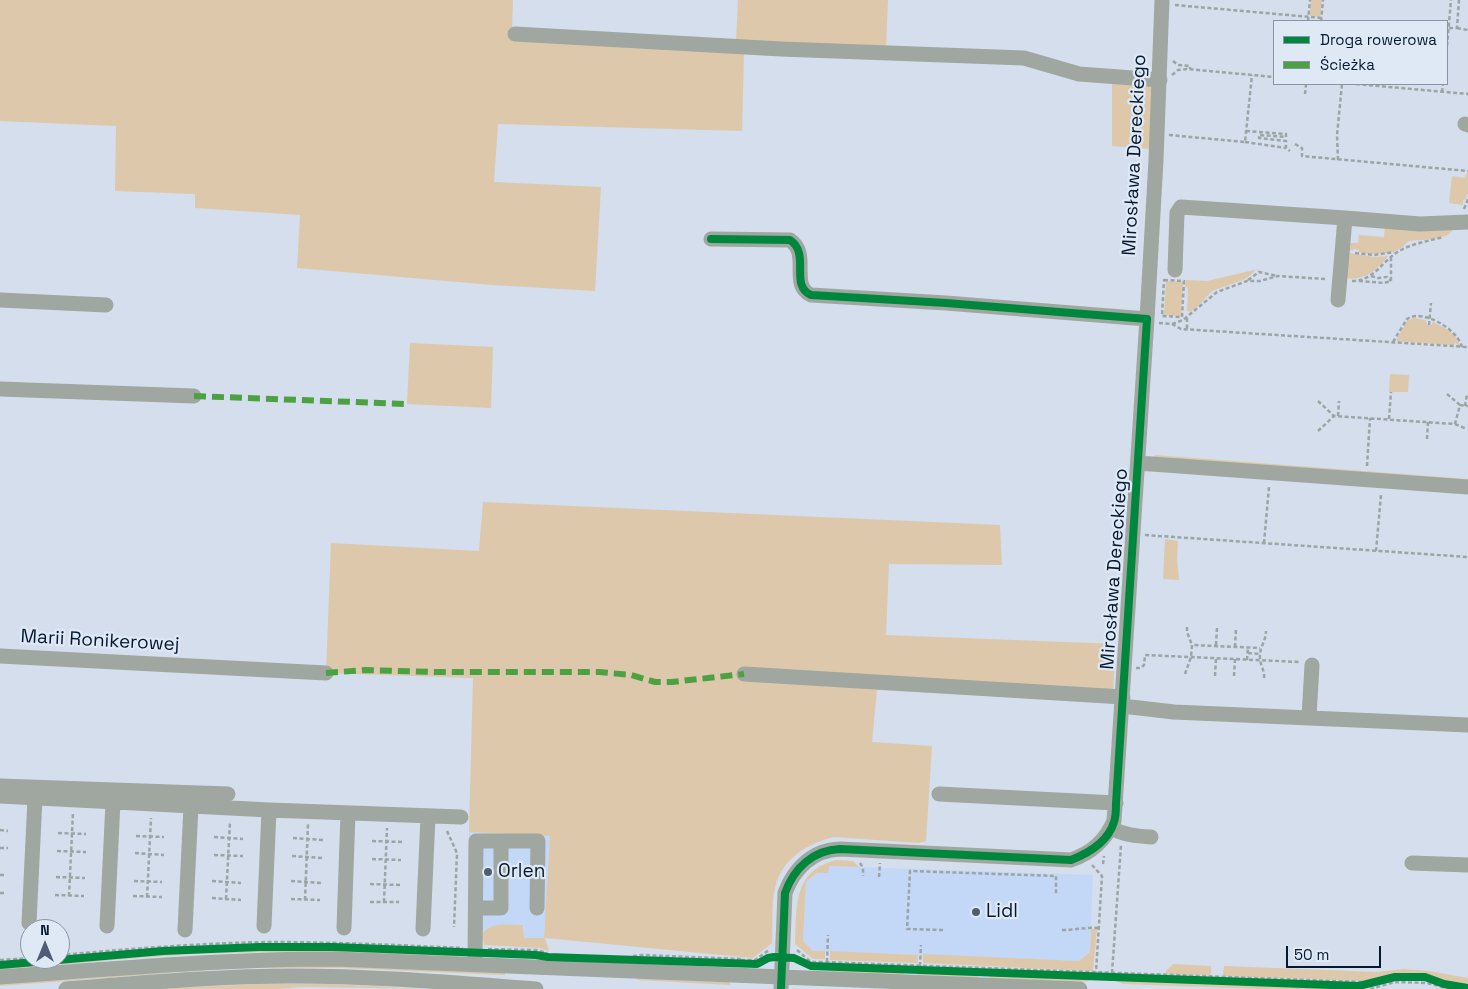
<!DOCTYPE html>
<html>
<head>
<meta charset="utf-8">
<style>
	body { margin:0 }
	#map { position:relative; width:1468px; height:989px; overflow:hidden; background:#d4deec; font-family:"Space Grotesk",sans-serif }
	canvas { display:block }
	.legend { position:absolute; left:1273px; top:20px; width:175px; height:65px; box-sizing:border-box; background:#dfe9f6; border:1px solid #8895a6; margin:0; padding:6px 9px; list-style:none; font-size:15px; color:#06182f }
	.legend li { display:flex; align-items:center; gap:10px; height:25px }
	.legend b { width:25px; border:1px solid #8895a6 }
	.north { position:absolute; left:20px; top:919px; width:50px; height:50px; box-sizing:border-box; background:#dfe9f6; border:1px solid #8895a6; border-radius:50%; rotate:0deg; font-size:14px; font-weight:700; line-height:20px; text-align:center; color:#06182f }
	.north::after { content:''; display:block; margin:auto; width:18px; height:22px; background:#4e5d71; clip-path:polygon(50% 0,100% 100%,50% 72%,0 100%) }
	.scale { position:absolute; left:1286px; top:946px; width:95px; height:22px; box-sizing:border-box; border:2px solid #06182f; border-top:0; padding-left:6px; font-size:15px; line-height:18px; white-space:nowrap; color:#06182f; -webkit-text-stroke:4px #dfe9f6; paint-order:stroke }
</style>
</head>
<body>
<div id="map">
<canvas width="1468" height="989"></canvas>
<ul class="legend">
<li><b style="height:6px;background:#00873e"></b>Droga rowerowa</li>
<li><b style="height:6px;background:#4ca143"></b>Ścieżka</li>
</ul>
<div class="north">N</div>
<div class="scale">50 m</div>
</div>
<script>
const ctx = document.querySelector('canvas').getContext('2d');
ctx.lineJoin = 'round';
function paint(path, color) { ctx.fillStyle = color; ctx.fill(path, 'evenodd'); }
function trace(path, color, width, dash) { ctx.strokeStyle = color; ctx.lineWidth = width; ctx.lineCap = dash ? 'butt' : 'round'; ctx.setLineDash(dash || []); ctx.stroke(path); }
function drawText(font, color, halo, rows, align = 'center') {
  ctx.font = font + ' "Space Grotesk",sans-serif'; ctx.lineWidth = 4.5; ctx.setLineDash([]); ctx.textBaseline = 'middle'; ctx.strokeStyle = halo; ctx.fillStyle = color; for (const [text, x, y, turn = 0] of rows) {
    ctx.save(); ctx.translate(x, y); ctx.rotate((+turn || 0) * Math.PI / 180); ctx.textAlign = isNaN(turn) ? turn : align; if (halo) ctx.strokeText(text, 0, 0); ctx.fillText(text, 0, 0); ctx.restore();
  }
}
paint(new Path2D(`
	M469,832L550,835L544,938H524V927L523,925L493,926L482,934L468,937Z
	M828,866L1093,875L1090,952L1080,961L813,951L803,941L806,882Z`), '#c2d8f6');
paint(new Path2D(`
	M0,0H513L512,31L744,52L742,131L498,124L494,182L601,187L595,291L493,285L297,268L300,215L195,208V194L115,191L116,126L0,121Z
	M738,0H888L886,47L736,42Z
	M1311,0H1322L1320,17L1310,16Z
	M1112,83L1155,85L1151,149L1112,146Z
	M1468,173V193L1466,199L1463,200V205L1449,203L1452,176L1465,178L1466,174Z
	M1385,226L1453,229C1448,241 1422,239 1410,241C1405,242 1405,246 1401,248C1390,255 1371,255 1358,252L1359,250L1353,249V251L1347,248V243H1358L1359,235L1384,237Z
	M1349,253L1374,257L1388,256C1377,270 1365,281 1345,278Z
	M1256,269L1251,275L1243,280L1212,291L1195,309L1190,312L1187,311L1188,288L1185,287L1186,280L1207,281L1258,269Z
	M1166,281L1183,282L1181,316L1164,315Z
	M1414,318L1426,320L1427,325H1431L1433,322C1443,327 1457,333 1460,346H1458L1456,343L1453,345L1396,341L1407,321Z
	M410,343L493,347L491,408L407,404Z
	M1390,374L1409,375L1408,392H1389Z
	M1155,455L1468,479V481L1154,458Z
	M483,502L1000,525L1002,565L889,564L886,635L1116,644L1113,690L1108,702L877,690L872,742L932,746L926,841L919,843L834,837C808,843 781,859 775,888C771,906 773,925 772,943L753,958L545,938L549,951L539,948L484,945L482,934C491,921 509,925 523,925L524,938H544L550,836L469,832L473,678L326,673L331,543L479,551Z
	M1165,539L1178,541L1177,558L1179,580L1163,579Z
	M837,860L853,861L859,867L829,866L828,873H817L806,882L803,941L813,951H825V959H813L795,944C797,908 792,870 837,860Z
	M1091,929H1097L1093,971L923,963V954L1079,961L1090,952Z
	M294,949L462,954L457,957C380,954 303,950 226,953C151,955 75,964 0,970V967L188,952Z
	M830,951L918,955V963L830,960Z
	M643,962L690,964L689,967L632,963Z
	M1173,964L1211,966V975L1166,974V971Z
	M328,966L505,973V975L341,968H237L0,986V984L230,967Z
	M1224,966L1377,972L1403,969L1429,971L1468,978V985L1446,982L1429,975L1394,974L1370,981L1223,976Z
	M835,969L904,972V973L903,975L830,972Z
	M915,972L980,975L977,978L917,975Z
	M988,975L1093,979L1086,982L990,978Z
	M637,978L730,982V985L637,980Z
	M1114,980L1360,988L1361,989H1257L1123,984Z
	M258,984H332L425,989L305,987L277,989H151Z`), '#ddc8ab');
trace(new Path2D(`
	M1175,5L1322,18
	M1308,21L1310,0
	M1321,21L1323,0
	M1449,28H1457L1459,0
	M1457,28L1468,30
	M1447,46L1451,0
	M1173,61L1178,65L1190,66V69
	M1172,75L1178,70L1187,69L1274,77
	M1356,84L1468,94
	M1442,92L1443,84
	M1305,94L1306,84
	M1246,131L1286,134V137L1259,135V138L1286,141V148L1290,151
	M1169,135L1245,142L1252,75
	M1245,142L1286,148
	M1295,144L1302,148V156L1468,171
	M1338,160L1337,135L1342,84
	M1464,209L1468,199
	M1355,253L1374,255L1394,252
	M1371,276L1378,278L1387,277L1391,281
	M1164,280L1184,281L1182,317L1162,316Z
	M1248,280L1259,272L1277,276
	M1352,281C1375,281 1383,259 1401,250C1414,243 1429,241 1443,237
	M1359,281L1384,283L1391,281V256
	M1187,318V329
	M1159,323L1172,324L1181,329L1468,347
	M1172,324L1183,320L1217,292L1247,281H1260L1278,276L1326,279
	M1429,325L1431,303
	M1393,342L1407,319C1423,308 1458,330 1462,347
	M1447,394L1460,405
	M1318,401L1334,416L1455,424L1460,405L1468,406
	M1465,406L1467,394
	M1338,416L1339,401
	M1389,419L1391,392
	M1455,424L1467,429
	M1318,431L1334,416
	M1427,439L1428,422
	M1367,466L1370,418
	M1145,535L1468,557
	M1264,543L1269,487
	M1376,551L1381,495
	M1187,627V632L1192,645
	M1216,645L1217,628
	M1235,647L1236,629
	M1248,653L1260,654
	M1247,660L1248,647
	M1136,668H1141L1144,665L1145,655L1300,662
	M1185,674L1191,657L1192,645L1260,648
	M1215,676L1216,658
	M1234,676L1235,659
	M1264,678C1265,671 1260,665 1260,658C1259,648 1266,641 1266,631
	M0,830L8,831
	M447,831L457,853L454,927
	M58,833L86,834
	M136,836L164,837
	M214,837L243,839
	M293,838L323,840
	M372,841L402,842
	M0,848H8
	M57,851L86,852
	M135,853L164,855
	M214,855L243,856
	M292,856L322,858
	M372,859L401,860
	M860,863L863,868V876
	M1103,864L1104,856
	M1092,865L1102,876L1096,972
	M0,875H6
	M56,877L85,878
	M879,877L880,863
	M134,881L162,882
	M212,881L241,883
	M291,881L321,883
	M370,884L400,885
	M0,893H6
	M55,895L84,896
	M69,896L73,812
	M133,896L162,897
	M147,897L151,818
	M212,898L241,900
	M226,899L230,821
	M291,899L320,900
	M305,900L308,824
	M370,902H399
	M384,902L387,828
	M943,930L907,929L910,871L1056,876V894
	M1062,930C1075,930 1087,927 1099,928
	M488,949L537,950L547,953
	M797,950L811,962H824
	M60,955C130,949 199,943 269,942C333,942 398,945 463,948
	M633,956L643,955L741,959
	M0,960L30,958
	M741,960H755L769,950
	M827,962L828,935
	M920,966L921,945
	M823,967L824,962L1362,982L1365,989
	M1112,973L1121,845
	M1370,989L1395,982L1427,983L1449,989`), '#9da4a6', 2.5, [4, 2.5]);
trace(new Path2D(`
	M515,34L781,49L1024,58L1079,74L1160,80
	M1465,124L1468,125
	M711,239L790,240C811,254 789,285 811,295L946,303L1147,319
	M1175,270L1177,213L1181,207L1345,218
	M0,300L106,305
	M1338,300L1345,218L1420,224L1468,222
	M0,389L194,396
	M1138,463L1468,487
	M0,656L326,673
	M744,674L1123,697
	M1122,706L1174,712L1468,725
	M1309,717L1312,665
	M0,786L228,794
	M939,794L1116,803
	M0,796L269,810L461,817
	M1111,828C1124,835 1136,836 1151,837
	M1412,863L1468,865
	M476,908H501V841
	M29,923L35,798
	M107,926L113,802
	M264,926L269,810
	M344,928L348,813
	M423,929L428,816
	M185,930L191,806
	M475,964L476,841H538L537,908
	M0,977C112,969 223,959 335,959L1080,989
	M66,989C142,983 218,976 293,976C374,976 455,983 536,989
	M781,989L785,893C794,868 813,850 840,849L1071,860C1092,853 1105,841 1114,821L1147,319L1156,160L1162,0`), '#9fa7a0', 15);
trace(new Path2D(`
	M194,396L407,404
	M326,673L365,670L438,672H599L631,675L655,682H672L744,674`), '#4ca143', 6, [12, 6]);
trace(new Path2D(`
	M711,239L790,240C811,254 789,285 811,295L946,303L1147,319L1116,803C1116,809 1116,816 1114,822C1108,842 1089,853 1071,860L840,849C813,850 794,868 785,893L781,989
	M0,965L163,951L259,947H333L536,955L548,957L757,964L768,958L774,957L794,958L811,966L1359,986L1395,977H1425L1444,984L1468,988`), '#00873e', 8);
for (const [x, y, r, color] of [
	[488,872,5,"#4e5d71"],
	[976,912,5,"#4e5d71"]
]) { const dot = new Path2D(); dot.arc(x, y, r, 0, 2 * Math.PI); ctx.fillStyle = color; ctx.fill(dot); trace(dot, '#dfe9f6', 2); }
drawText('19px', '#06182f', '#dfe9f6', [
	["Mirosława Dereckiego",1135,155,-87],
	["Mirosława Dereckiego",1115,569,-86],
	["Marii Ronikerowej",100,641,3]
]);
drawText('19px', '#06182f', '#dfe9f6', [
	["Orlen",498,872],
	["Lidl",986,912]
], 'left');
</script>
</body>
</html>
